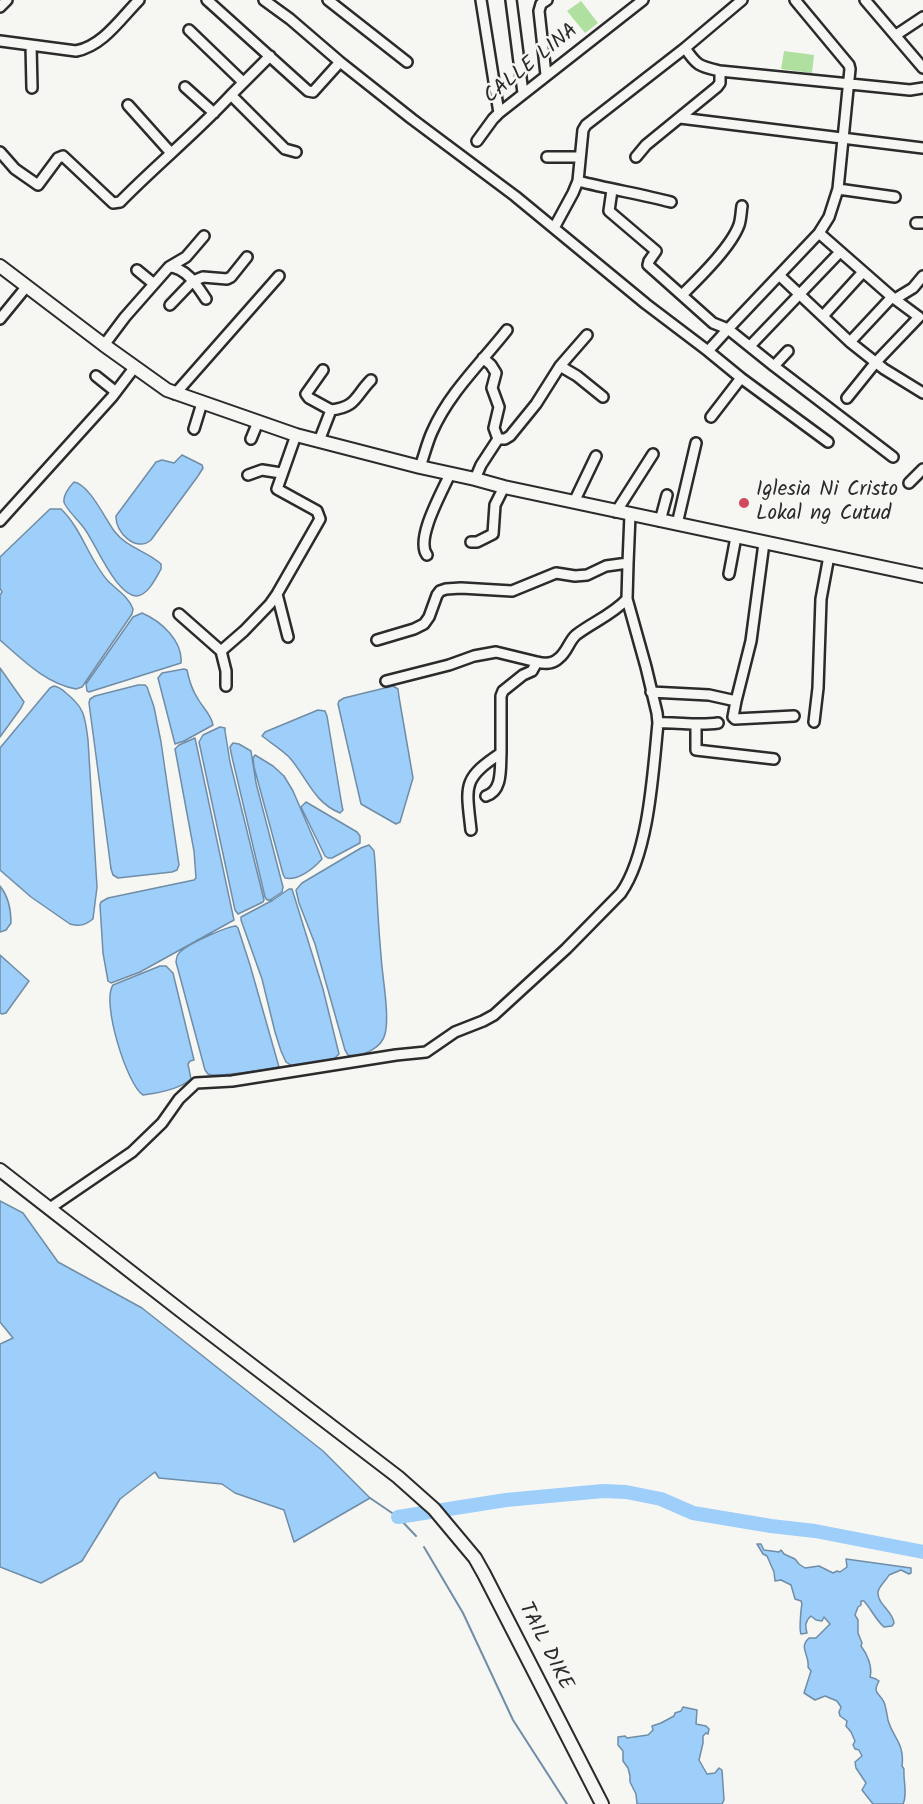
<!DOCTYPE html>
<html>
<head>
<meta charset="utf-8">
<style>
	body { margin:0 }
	canvas { display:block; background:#f6f6f2 }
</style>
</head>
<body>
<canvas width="923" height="1804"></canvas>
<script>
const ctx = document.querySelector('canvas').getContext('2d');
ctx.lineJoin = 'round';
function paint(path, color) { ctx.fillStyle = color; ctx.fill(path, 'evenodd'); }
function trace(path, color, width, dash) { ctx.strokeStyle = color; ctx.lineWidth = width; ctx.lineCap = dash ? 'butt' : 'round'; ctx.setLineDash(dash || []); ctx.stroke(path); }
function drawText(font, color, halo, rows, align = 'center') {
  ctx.font = font + ' Kalam,sans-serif'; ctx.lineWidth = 5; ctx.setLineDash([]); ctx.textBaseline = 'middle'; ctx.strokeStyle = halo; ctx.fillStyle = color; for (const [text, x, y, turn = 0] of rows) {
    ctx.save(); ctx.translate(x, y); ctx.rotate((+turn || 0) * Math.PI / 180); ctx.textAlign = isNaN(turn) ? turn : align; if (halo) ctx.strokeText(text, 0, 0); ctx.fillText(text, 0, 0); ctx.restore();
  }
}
paint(new Path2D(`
	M581,1L598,23L585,33L567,11Z
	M784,51L814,55L812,73L781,69Z`), '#afe0a0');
const water = new Path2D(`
	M182,455L202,465L203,468L198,476L151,540C136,553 115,532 116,516L156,462L162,460L174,463Z
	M74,482C90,485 105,519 115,532C127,548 147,551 161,564V569C156,578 148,595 137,596C116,596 95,542 84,528C80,522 65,508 64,502C63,495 70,486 74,482Z
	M50,509H61C82,529 89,560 108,581C117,590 129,597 133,609L132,614L82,687L76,689C45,683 23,660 0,640V595L2,592L0,588V557Z
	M142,613C161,621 183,641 181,663L89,692L87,691L86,684L133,617Z
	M0,668L24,702L21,708L0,737Z
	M184,669L187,670C189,680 192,690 198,699C203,708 211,714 213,725L184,741L175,744L158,678L162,673Z
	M138,685H145L147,687L154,707L161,742L179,865L177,870L172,872L118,878L113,875L111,869L89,703L90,699L95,696Z
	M54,686C59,687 62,689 66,693C85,708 85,717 88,740L97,887L93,919C85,925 80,927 70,924L31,897L0,870V748L50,688Z
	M393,686L398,689L399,697L413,778L400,822L396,824L361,804L338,704L339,701L344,698Z
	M318,710L325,711L327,716L342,806L343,810L340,813C313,802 307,777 289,757C281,749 271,743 262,736L265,732Z
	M220,727L225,728V731L230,762L264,900L263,902L238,914L235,910L199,742L203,735Z
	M195,738L234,920L140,972L111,983L108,981L103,953L100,905L101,902L108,898L194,880L196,878L194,851L175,749L179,745Z
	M233,743L239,744L251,751L256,783L283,887L282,892L270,900H267L265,897L232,757L230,747Z
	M255,755L273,766L284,776L293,791L321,856L322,859C313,869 298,881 285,878L283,874L254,767L253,758Z
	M306,802L357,832L360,836V843L332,858H328L325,856L301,807Z
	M369,845L374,851L375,862C377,893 378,924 381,955C382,976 390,1015 385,1034C382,1048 361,1058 348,1055L345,1050L315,944L299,903L296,890L302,883L361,848Z
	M0,886C9,897 11,909 11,923L6,930L0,932Z
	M289,889H292L323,989L339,1054L334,1059L292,1066L286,1062L281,1051L275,1032L262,979L241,920V917L273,900Z
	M236,926L238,928L250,965L279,1067C269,1069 215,1078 208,1074C207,1073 206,1071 205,1070L176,962C177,958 176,956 179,953C186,945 225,927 236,926Z
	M0,955L29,981L6,1013L2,1014L0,1013Z
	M160,966H166L173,973L194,1060L190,1061L188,1064L191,1079C180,1089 159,1093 143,1095C127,1085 101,1002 113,985Z
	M0,1201L23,1213L58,1262L142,1308L323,1451L370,1498L294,1542L284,1510L235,1493L222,1484L159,1478L155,1472L120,1499L82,1561L41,1583L0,1567V1344L13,1338L0,1322Z
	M757,1544H761L764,1550L779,1552L781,1550L784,1554L795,1559L799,1564L805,1568L819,1566L833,1573L837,1571L840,1572L847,1567L846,1559L911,1568V1573L909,1574L901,1570L889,1575C886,1581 879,1586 878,1592C877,1604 893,1611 894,1623L892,1626L884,1627C876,1620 871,1609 864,1601H861V1605L858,1607L855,1615L858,1620V1633L862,1643L861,1646C867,1654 873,1667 870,1677L876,1679L879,1681C872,1694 879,1692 884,1702C886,1707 887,1715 888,1720C893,1738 905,1744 902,1766L904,1769C903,1781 908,1794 903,1804H873L862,1790L866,1783L856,1768L855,1762L862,1756L859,1750L855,1749L853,1745L855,1741L851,1732L846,1726L847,1721L840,1716L839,1712L841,1707L837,1701L825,1696L815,1700L804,1693L811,1671L808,1667C810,1655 798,1648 809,1638H816L830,1624L824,1617L822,1621L816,1620L811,1616C805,1621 805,1626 807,1633L801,1634C799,1630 801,1608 802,1604L801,1601L795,1599L791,1585L781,1580L775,1581L774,1572L767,1556L763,1554Z
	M683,1707L697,1710L696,1724L706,1726L709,1729L708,1734L706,1733L703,1736V1743L699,1760L707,1774L715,1773L719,1768L722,1770L724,1800L722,1804H637L636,1794L630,1782V1776L628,1768L623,1761V1751L618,1745V1737L625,1736L627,1738L648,1735L653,1730L652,1726L661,1723L674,1716L675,1713L681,1711Z`);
paint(water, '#9ecefa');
trace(water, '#708da7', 1.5);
trace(new Path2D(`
	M370,1498L398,1517L416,1536
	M424,1547L463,1613L513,1720L567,1804`), '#708da7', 2);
trace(new Path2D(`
	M398,1517L506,1500L603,1491L626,1492L661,1499L693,1513L771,1526L815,1531L923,1552`), '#9ecefa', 14);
const street = new Path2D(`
	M207,0L308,91L313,92L340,62
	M264,0L290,19L340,62L412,119L515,196L646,304L708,351L741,378L828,442
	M328,0L407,62
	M481,0L499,113
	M511,0L523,93
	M865,0L923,68
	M0,7L7,0
	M189,30L243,82
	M896,35L923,17
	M0,41L76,51C103,46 121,18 139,0
	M31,45L32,88
	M685,48C697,66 699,66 720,71L910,90L923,88
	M270,56L231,95L285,149L296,152
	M546,75L539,11L541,4L547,0
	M185,87L214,113
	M128,105L171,153
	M680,118L923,148
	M477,141L493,119L499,113L643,0
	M0,152L15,169L38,185L58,158L63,156L113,203L120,202C156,165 196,133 231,95
	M547,157H579
	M636,157L646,145L717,87L720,83V71
	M578,181C609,189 640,194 671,202
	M838,189L895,197
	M612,190L609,211L656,251L649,261L648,265L713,323L728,329L708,351
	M916,223H923
	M554,228L573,193L578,181L583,130L586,125L685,48L742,0
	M819,233L892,297L919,317L876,362L847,398
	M169,267C186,267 198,287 206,299
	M137,270L154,284
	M780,276L850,342L884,369L923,393
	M682,295C699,278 731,247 739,225C741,219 741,212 742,206
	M895,299L913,288L923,276
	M170,305L193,281L203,277L227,279L231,277L247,257
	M823,316L863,272
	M0,319L27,286
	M850,342L892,297
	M104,345L125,317L169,267L186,257L204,236
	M750,346L840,252
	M788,351L774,366L728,329L819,233L829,217L838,189L850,69L849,65L795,0
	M560,366L587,335
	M774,366L893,457
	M96,376L116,392
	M175,394L279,276
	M331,410C357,407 355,396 371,380
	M711,417L741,378
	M194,429L202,403
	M251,439L258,422
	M498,439H505L510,436L536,404L560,366L577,376L603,397
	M319,441L331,410L309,398L306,394L323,370
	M420,467C424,456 427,443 432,432C449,393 481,363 507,330
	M248,475L262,470L281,473
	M475,479L481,465L498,439L494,428L499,407L492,388L496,373L491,365L483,358
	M909,483L923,469
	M574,502L596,456
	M616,512L653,454
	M0,521L112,397L134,368
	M660,521L667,495
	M677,524L696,443
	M471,542H477L493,534L495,505L504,487
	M427,555C415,539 442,492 450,474
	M729,574L736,537
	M277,594L288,637
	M179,614L221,651L244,631L270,604L277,594L320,519L317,511L277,489L296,435
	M377,640L414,629L424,624L429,617L437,595L440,591L446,589L461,588L512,591L556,573L575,576L587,575L606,566L628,563L630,515
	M221,651L226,671V686
	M537,662C544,664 553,664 559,658C567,652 569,641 576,635C593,622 612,615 627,599
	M386,681L449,665L474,656L496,652L537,662L532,671L523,675L503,691L501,696V753C462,779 466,785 471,830
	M651,692L709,695L736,701L751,641L764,543
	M736,701L733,717L735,719L794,716
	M814,722L818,688L821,599L829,556
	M658,723C678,722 697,726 718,723
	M696,724V750L774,759
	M486,796C503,791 500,768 501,753
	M50,1208L132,1152L162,1123L179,1099L196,1083L232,1081L396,1055L426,1052L455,1032L483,1021L494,1015L566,949L621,893C649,853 653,772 658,723L657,713L646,667L627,599L628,563`);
const secondary = new Path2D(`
	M0,266L104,345L167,390L296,435L420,467L475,479L504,487L923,576
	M0,1170L185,1314L398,1477L434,1509L475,1558L484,1574L602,1804`);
trace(street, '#2b2b2b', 14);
trace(secondary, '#2b2b2b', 16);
trace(street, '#f6f6f2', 9);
trace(secondary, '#f6f6f2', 12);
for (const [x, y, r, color] of [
	[744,503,6,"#d1495b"]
]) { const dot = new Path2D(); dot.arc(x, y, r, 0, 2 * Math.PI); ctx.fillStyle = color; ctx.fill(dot); trace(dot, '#f6f6f2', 2); }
drawText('21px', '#2b2b2b', '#f6f6f2', [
	["CALLE LINA",532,65,-39],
	["TAIL DIKE",544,1647,63]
]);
drawText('21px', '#2b2b2b', '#f6f6f2', [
	["Iglesia Ni Cristo",756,491],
	["Lokal ng Cutud",756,515]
], 'left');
</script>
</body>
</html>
